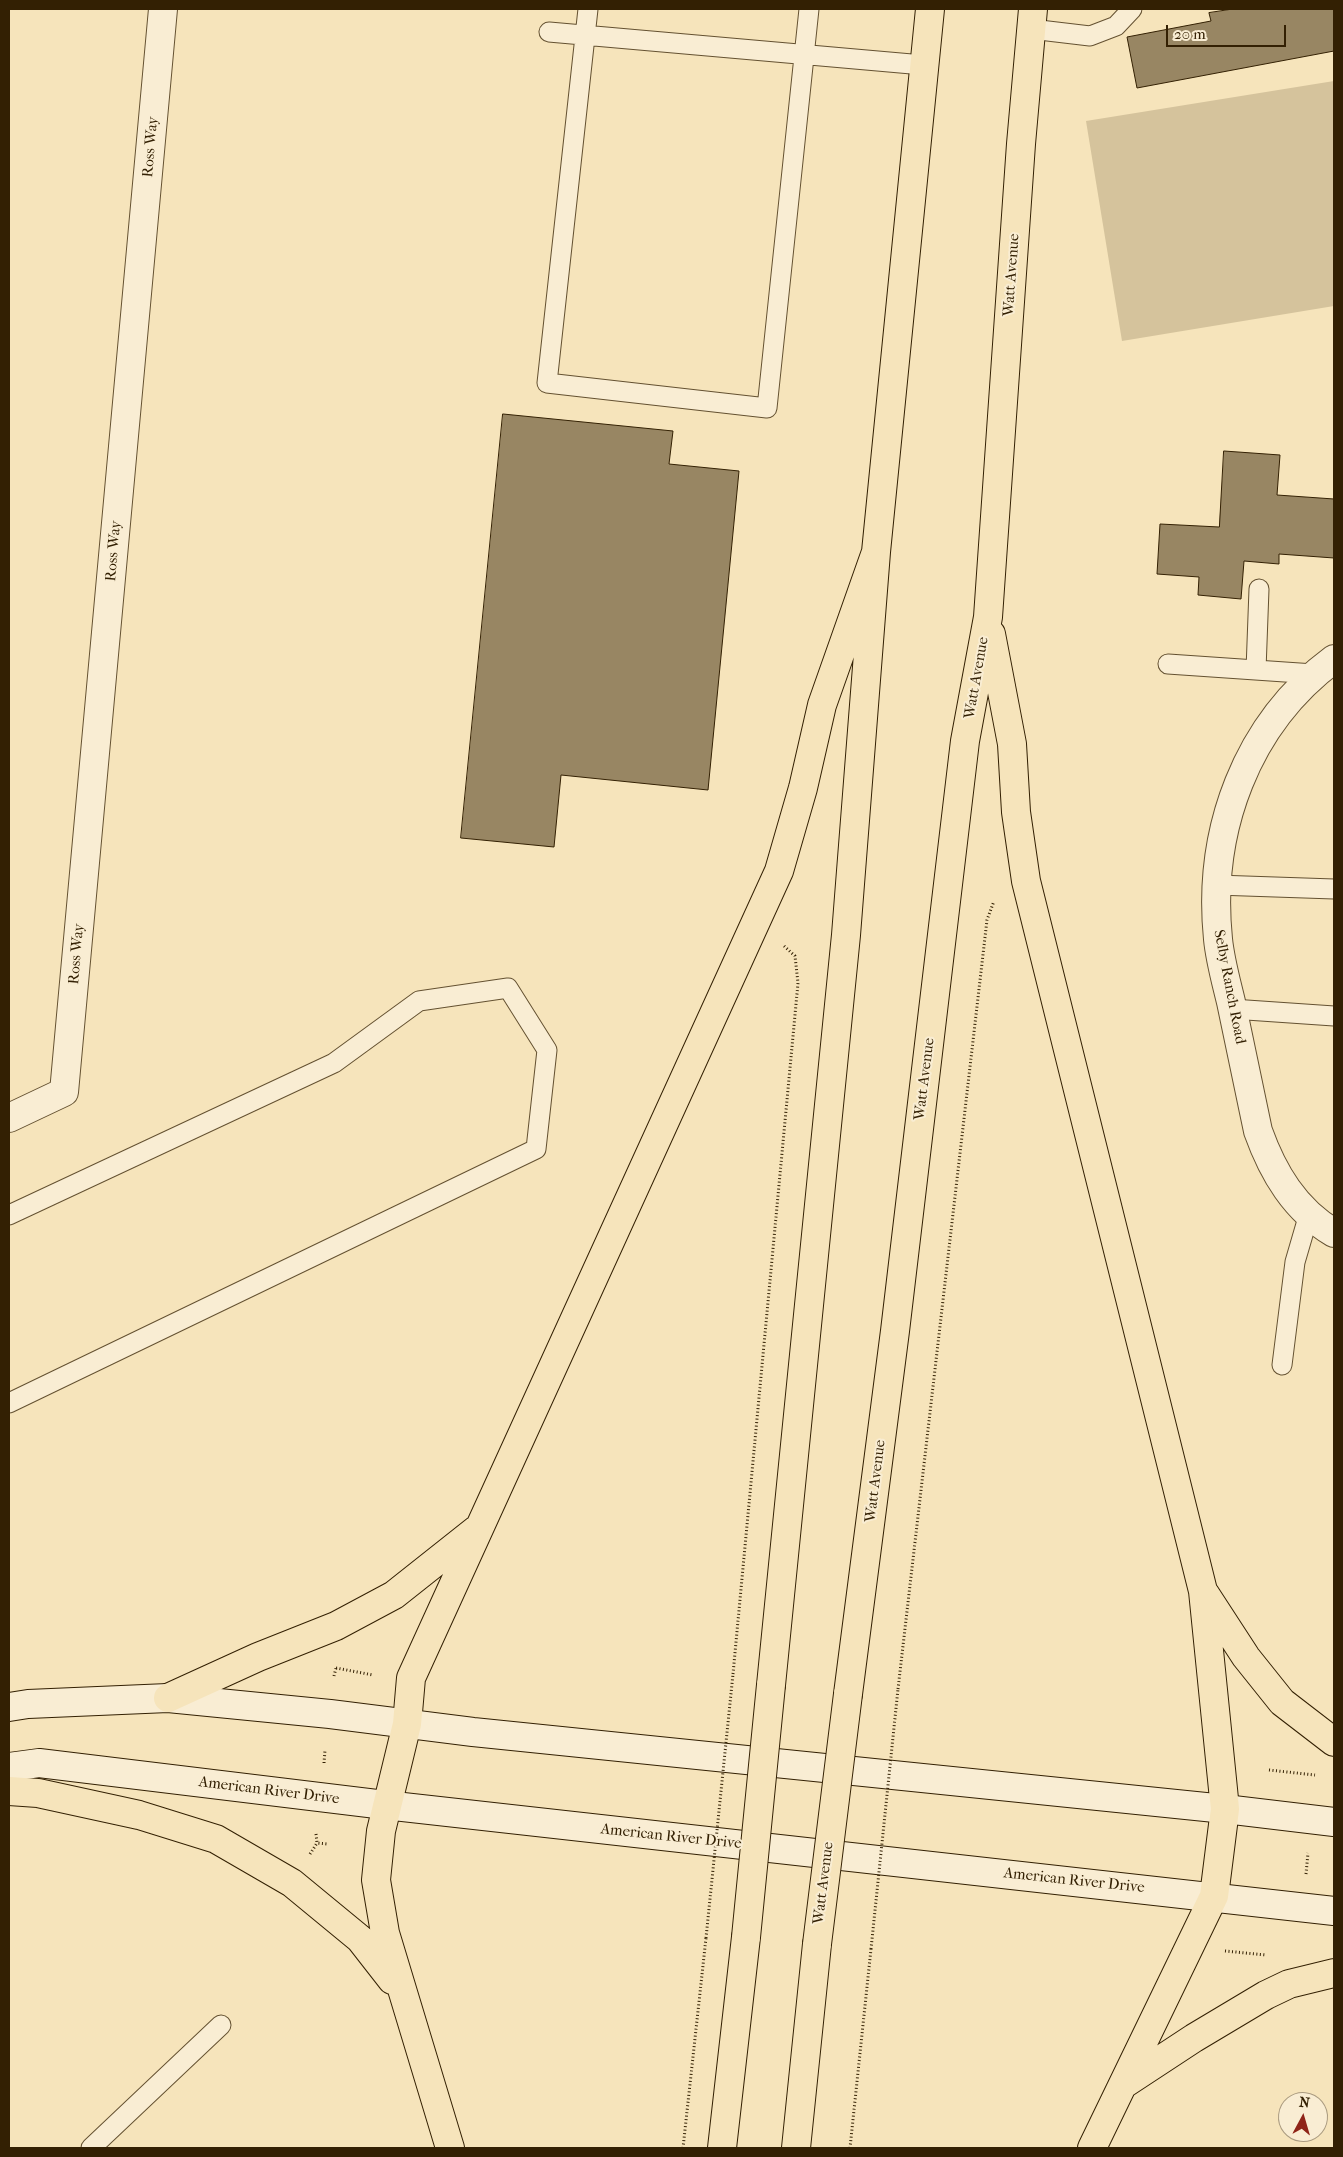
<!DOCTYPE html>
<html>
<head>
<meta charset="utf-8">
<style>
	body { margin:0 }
	#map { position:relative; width:1343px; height:2157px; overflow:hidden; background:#f6e4bb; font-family:"IM FELL French Canon",serif }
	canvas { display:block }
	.frame { position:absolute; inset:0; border:10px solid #332003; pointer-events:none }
	.north { position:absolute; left:1278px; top:2092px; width:50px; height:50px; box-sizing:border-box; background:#f9edd3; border:1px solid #aa9b80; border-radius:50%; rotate:6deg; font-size:14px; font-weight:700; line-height:20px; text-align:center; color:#332003 }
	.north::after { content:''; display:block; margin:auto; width:18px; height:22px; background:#8f2418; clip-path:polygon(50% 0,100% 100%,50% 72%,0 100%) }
	.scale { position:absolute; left:1166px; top:25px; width:120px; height:22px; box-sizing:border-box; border:2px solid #332003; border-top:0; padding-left:6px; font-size:15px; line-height:18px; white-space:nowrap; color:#332003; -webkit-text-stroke:4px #f9edd3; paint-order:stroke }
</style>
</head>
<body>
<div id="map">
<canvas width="1343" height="2157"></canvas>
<div class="frame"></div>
<div class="north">N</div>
<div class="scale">20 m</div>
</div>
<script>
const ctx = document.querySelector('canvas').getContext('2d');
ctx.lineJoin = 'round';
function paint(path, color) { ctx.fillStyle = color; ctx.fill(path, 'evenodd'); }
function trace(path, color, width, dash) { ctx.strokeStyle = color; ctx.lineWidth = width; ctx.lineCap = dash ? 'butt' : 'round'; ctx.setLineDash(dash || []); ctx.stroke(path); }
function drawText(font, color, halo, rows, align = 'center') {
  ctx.font = font + ' "IM FELL French Canon",serif'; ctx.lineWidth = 4; ctx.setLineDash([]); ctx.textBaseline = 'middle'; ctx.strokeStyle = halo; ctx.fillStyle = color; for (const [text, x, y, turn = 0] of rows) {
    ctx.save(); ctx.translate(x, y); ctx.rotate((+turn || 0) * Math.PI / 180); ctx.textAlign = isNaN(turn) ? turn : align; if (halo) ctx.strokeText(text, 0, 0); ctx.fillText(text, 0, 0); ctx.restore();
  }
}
paint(new Path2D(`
	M1334,81V306L1122,341L1086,121Z`), '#d5c39c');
const building = new Path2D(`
	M1233,9H1334V51L1137,88L1127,37L1211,21L1209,13Z
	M503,414L673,431L669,464L739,471L708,790L561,775L554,847L461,838Z
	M1224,451L1280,455L1277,495L1334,499V558L1279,554V564L1244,561L1241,599L1198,595L1199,577L1157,574L1160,524L1219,527Z`);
paint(building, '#988663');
trace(building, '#332003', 1);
const lane = new Path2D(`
	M588,9L547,383L767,408L809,9
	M1031,29L1090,36L1116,26L1132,9
	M549,32L923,65
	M1168,664L1314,674
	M1256,670L1259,589
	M1216,885L1334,889
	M1232,1009L1334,1016
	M9,1215L334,1063L419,1001L508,988L547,1050L536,1149L9,1403
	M1282,1365L1295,1262L1309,1214
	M91,2148L221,2025`);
const street = new Path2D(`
	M1334,659C1246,724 1207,831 1218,939C1220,960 1226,981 1231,1002C1240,1045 1249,1088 1258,1131C1273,1173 1295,1210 1334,1233
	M9,1118L64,1092L163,9`);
const secondary = new Path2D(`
	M9,1707L28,1704L168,1698L330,1714L473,1732L1225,1809L1334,1822
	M9,1767L39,1763L385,1805L1334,1911`);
const primary = new Path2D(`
	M991,634L1012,744L1016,812L1026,881L1203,1591L1225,1809L1214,1896L1092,2148
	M1205,1594L1246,1657L1282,1702L1334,1742
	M771,1685L846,935L876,552L930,9
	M848,1694L895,1331L965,741L988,617L1021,144L1033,9
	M168,1698L258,1657L336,1626L394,1595L476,1530
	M9,1791L38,1793L139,1815L216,1839L292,1883L360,1939L392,1980
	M1124,2084L1194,2038L1266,1995L1289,1984L1334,1973
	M450,2148L385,1933L376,1880L381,1831L407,1724L411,1678L779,871L803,788L822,705L876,552
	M722,2148L746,1937
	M796,2148L817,1944`);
trace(lane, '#645131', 21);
trace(street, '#645131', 30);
trace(secondary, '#332003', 30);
trace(primary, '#332003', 30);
trace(new Path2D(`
	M336,1668L373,1675
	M733,1674L798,983L795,956L783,945
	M334,1676L336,1668
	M898,1689L987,920L994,901
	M324,1763L325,1750
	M1269,1770L1315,1775
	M316,1834L317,1843L327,1844
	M310,1854L317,1843
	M1306,1874L1308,1853
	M1225,1951L1266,1955
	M683,2148L706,1938
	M850,2148L871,1949`), '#332003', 3, [1, 2.5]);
trace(lane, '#f9edd3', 19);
trace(street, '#f9edd3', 28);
trace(secondary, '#f9edd3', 28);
trace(primary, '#f6e4bb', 28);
const primaryBridge = new Path2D(`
	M746,1937L771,1685
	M817,1944L848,1694`);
trace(primaryBridge, '#332003', 30, []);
trace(new Path2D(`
	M706,1938L733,1674
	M871,1949L898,1689`), '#332003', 3, [1, 2.5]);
trace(primaryBridge, '#f6e4bb', 28);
drawText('15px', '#332003', '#f9edd3', [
	["Ross Way",151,147,-85],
	["Watt Avenue",1012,275,-86],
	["Ross Way",114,551,-85],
	["Watt Avenue",977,678,-80],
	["Ross Way",77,954,-85],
	["Selby Ranch Road",1229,987,79],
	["Watt Avenue",925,1079,-83],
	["Watt Avenue",876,1481,-83],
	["American River Drive",269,1791,7],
	["American River Drive",671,1837,6],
	["American River Drive",1074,1881,6],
	["Watt Avenue",824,1883,-83]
]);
</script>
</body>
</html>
